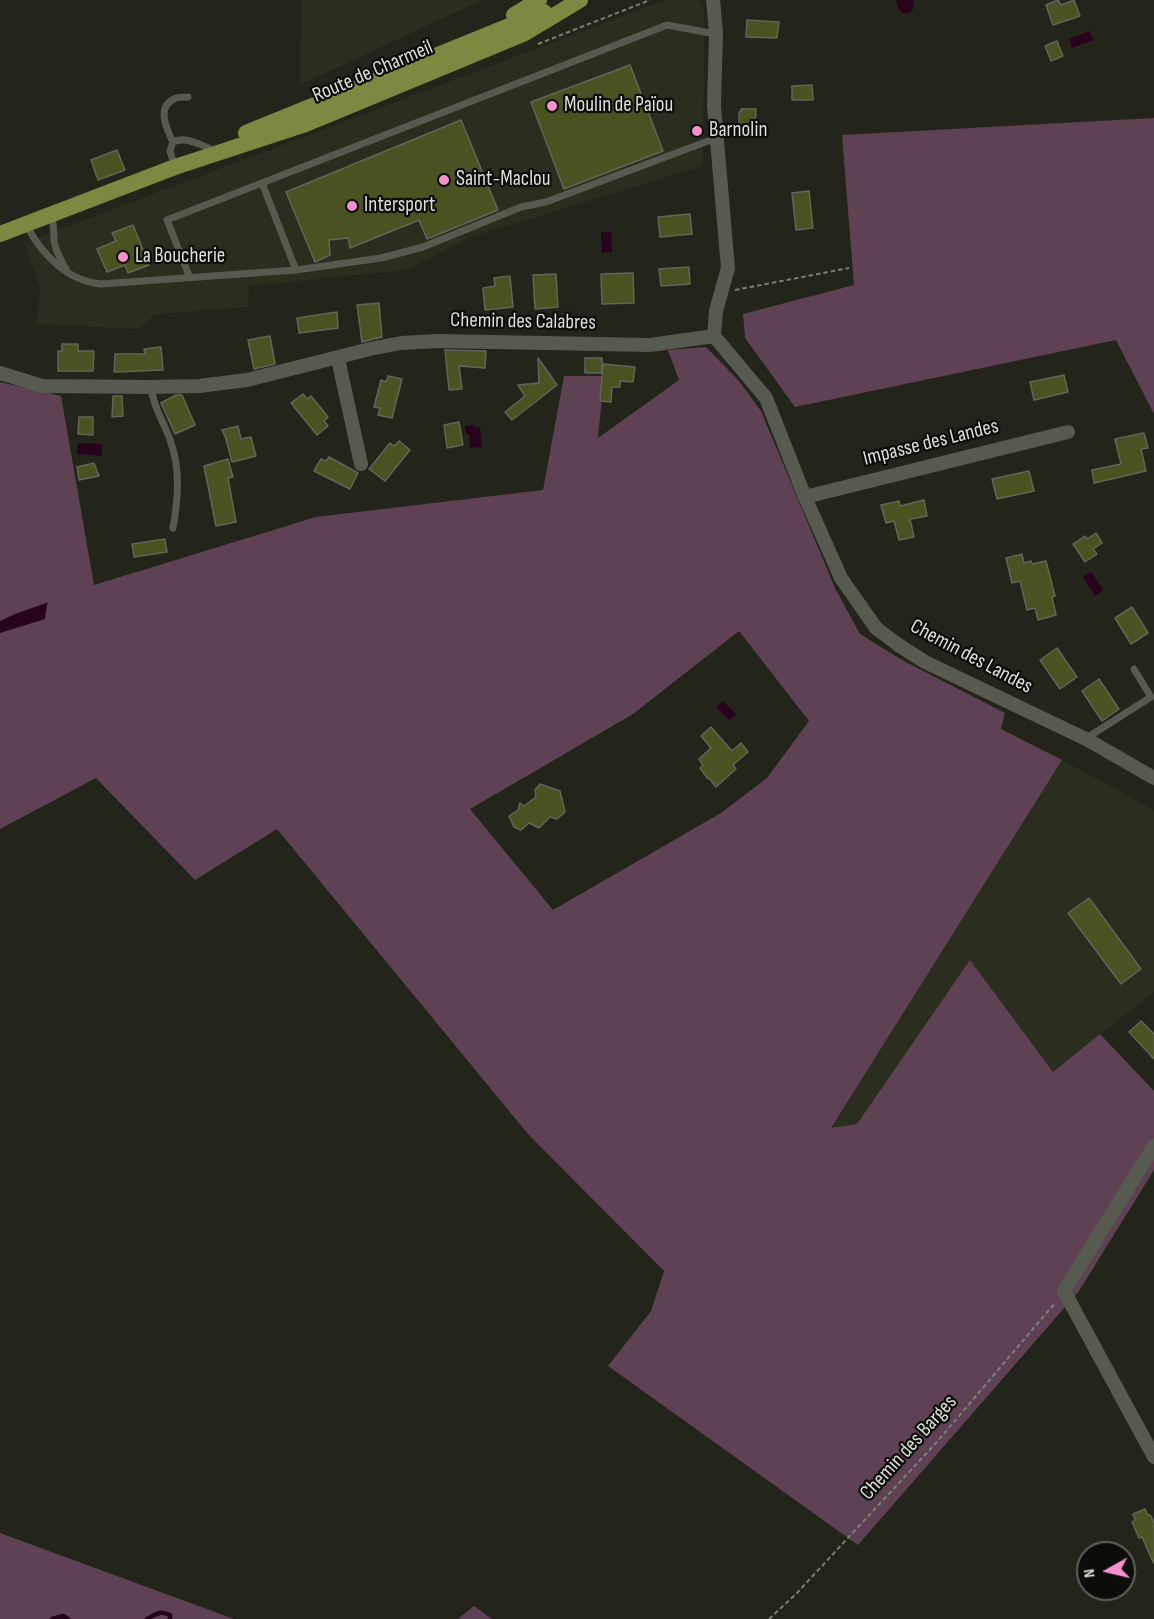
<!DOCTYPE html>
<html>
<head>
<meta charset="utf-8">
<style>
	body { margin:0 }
	#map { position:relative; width:1154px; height:1619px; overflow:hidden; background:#23251a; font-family:"Sofia Sans Condensed",sans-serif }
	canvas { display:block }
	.north { position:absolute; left:1076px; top:1541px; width:60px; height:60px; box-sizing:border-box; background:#0c0d09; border:2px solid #60615c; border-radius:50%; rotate:262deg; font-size:16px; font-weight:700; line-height:24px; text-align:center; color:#dedfd8 }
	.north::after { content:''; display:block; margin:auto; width:21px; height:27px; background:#f690cf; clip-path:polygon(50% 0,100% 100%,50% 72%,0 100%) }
</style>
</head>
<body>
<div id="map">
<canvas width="1154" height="1619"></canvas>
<div class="north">N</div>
</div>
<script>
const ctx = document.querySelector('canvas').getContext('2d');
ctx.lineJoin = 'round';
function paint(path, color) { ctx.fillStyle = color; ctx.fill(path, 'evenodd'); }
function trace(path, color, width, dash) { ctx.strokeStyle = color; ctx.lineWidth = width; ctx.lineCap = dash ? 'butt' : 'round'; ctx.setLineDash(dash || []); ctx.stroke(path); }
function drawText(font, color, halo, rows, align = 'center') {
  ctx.font = font + ' "Sofia Sans Condensed",sans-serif'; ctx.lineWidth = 4.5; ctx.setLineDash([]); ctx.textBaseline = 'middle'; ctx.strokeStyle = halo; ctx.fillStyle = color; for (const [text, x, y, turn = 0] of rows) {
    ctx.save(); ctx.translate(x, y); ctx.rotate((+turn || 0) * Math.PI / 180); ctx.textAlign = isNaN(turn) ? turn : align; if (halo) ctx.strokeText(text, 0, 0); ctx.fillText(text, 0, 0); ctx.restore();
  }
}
paint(new Path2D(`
	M301,0H482L300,85Z
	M665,0H699L704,12L703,166L470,237L406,270L249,286L248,307L155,314L139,329L36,324L40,287L24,243Z
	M1062,760L1154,810V992L1053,1072L970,961L857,1124L830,1129Z`), '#2b2e1e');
paint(new Path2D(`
	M1154,118V414L1116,340L795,407L745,338L743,314L854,285L842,135Z
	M706,347L739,381L761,411L835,588L860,634L902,660L1005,713L1001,729L1062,760L831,1128L857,1124L970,960L1053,1072L1100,1034L1154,1091V1170L1079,1291L858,1545L608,1366L651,1311L664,1271L528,1134L277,829L195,880L96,778L0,829V382L61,396L94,585L316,517L543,490L564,376H604L598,438L679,380L668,350ZM739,631L809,721L767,778L721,813L553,910L470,809L633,714Z
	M0,1533L234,1619H0Z
	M474,1606L492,1619H458Z`), '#5e4253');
paint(new Path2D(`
	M896,0H913L914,8L909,13H902L898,8Z
	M1089,31L1093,40L1072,48L1069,39Z
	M601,232H611L612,252L602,253Z
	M473,425L474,428L480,427L482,447L470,448L469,434H466L465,426Z
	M78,443L102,444V456L77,454Z
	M1091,572L1103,590L1095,596L1083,577Z
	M49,602L47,604L45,619L0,633V621L15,614Z
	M723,701L736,714L729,720L716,707Z`), '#27031c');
trace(new Path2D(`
	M52,1619L63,1616L68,1619
	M147,1619C156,1614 160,1610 170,1615V1619`), '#27031c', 4.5);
const building = new Path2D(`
	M1058,0L1061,5L1074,0L1080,16L1053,25L1046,5Z
	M747,20L779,22L777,38L746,37Z
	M1057,41L1063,56L1051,61L1045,46Z
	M630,65L663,151L564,189L531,102Z
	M812,85L813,100H792V86Z
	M741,109H756L755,127H739V112H741Z
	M461,120L498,210L427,239L419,220L350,248L348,238L329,240L330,255L315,262L286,192Z
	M117,150L125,170L98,180L91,160Z
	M809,191L813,228L796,230L792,193Z
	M690,214L692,234L660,237L658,217Z
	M133,225L149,265L128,273L125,265L107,272L97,249L116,241L112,233Z
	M689,267L690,284L661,286L659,269Z
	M633,273L634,303L602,304L601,274Z
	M556,274L558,307L535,309L533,275Z
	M510,276L513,307L485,310L483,288L495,286L494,278Z
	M379,303L382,337L362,342L357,305Z
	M337,312L338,328L299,333L297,318Z
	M270,336L275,364L254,369L248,340Z
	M62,344H78V351H94L93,371H58V351H62Z
	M161,347L163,370L114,372L115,354H145L144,349Z
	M445,350L486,351L485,368L459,366L462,389L449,390Z
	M538,358L557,385L512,420L505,412L525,396L518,385L539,383Z
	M585,358H602V373H585Z
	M603,364L635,367L633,382L620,381V387H612L611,402L600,401Z
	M1064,375L1068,392L1034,400L1030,382Z
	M388,376L402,379L392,418L378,415L380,408L374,407L381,380L386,382Z
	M303,394L307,399L311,396L328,417L324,421L328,426L317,435L291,403Z
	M176,395H182L195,425L175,434L161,403Z
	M113,396H122L123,416L112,417Z
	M79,417H93V435L78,434Z
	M459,422L463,445L447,448L444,425Z
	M238,426L241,439L251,437L256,456L232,462L226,439L222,430Z
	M1144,433L1148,448L1141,449L1146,471L1094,483L1092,470L1121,464L1115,439Z
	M399,441L410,450L385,481L369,469L390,443L394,446Z
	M329,457L358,473L350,489L314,471L321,459L326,461Z
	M228,459L233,477L228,478L236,522L216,526L204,466Z
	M94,463L99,476L79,480L77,467Z
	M1029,471L1034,491L997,499L992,479Z
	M924,500L927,516L910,519L914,537L899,540L894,521L886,523L881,505L899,501L900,506Z
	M1096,533L1102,543L1093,549L1097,554L1085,562L1073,544L1085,536L1087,539Z
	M165,539L167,552L134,557L132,544Z
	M1022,554L1024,563L1031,561L1032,564L1046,561L1055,596L1052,597L1056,615L1038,620L1035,608L1027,610L1020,581L1012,583L1006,558Z
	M1132,607L1148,633L1131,644L1115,618Z
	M1057,648L1077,677L1060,689L1040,660Z
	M1099,679L1119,709L1102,721L1082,691Z
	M711,727L732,751L741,743L748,752L733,765L736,769L716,787L709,778L708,779L700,768L703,765L699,759L711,748L701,736Z
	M540,784L560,791L565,812L557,819L550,817L539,828L529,823L521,830L514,827L509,816L518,810L520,803L524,806L536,797L535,790Z
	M1089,898L1141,969L1121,984L1068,913Z
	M1141,1021L1154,1034V1059L1129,1032Z
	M1145,1509L1147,1514L1151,1516L1154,1524V1564L1142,1537L1139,1538L1132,1522L1135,1520L1133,1514Z`);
paint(building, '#495220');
trace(building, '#626559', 1.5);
trace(new Path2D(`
	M538,44L650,0
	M735,290L849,268
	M769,1619L796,1594L936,1443L1055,1303`), '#7d7f76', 2, [4.5, 3]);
trace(new Path2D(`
	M173,142C167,130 156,107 174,99C177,97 184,97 188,97
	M175,167L170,151L173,142C186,136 198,144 211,149
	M262,183L296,270
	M51,214C54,224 54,231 54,240C55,251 61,260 66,269
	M26,224C41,254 67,281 101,284L296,270L381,258L423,247L521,207L546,202L716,138
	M190,278L167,220L667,25L710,33H716
	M151,387C153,407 164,422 170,440C181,469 178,498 173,528
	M1085,739L1151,697L1134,669`), '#575a4e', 7);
trace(new Path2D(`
	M713,0L716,33L714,106L728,268L716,311L714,336
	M714,336L766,398L805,497L841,578L876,628L897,644L925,662L1088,740L1154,778
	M338,359L361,464
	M0,373L42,386L151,387L199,386L247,380L370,349L401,343L438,341L650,345L714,336
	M805,497L1068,432
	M1154,1146L1064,1291L1154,1457`), '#575a4e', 14);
trace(new Path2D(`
	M514,15L539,0
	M246,133L544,12
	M0,234L175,167L303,125L525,33L580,0`), '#7d8841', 16);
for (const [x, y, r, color] of [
	[552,106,6,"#f690cf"],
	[697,131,6,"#f690cf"],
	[444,180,6,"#f690cf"],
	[352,206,6,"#f690cf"],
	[123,257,6,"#f690cf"]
]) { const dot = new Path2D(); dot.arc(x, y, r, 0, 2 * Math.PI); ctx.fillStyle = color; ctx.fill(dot); trace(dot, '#0c0d09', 2); }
drawText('21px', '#dedfd8', '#0c0d09', [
	["Route de Charmeil",373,72,-23],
	["Chemin des Calabres",523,322,1],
	["Impasse des Landes",931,443,-14],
	["Chemin des Landes",971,657,28],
	["Chemin des Barges",909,1448,-48]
]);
drawText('21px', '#dedfd8', '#0c0d09', [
	["Moulin de Païou",564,106],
	["Barnolin",709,131],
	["Saint-Maclou",456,180],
	["Intersport",364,206],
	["La Boucherie",135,257]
], 'left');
</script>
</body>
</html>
